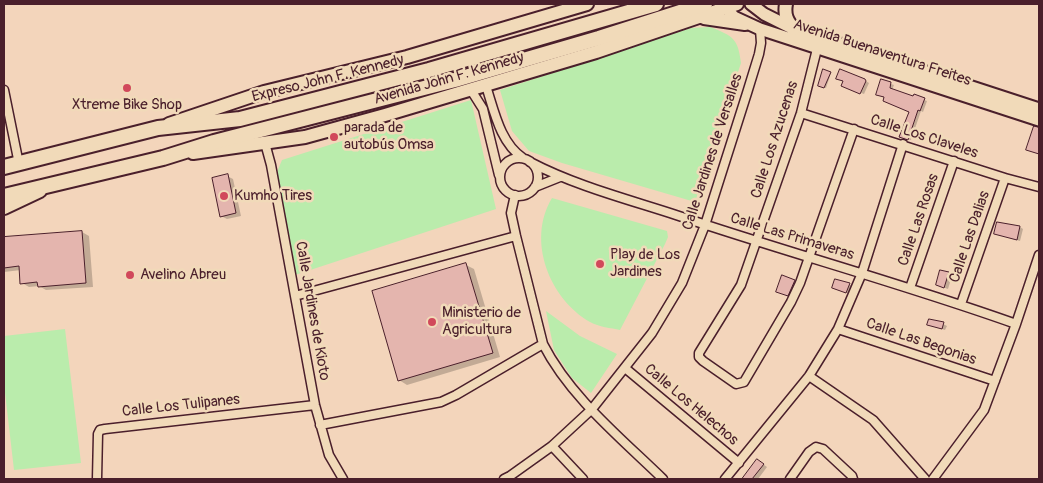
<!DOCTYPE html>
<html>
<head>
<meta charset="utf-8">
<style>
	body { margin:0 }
	#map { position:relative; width:1043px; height:483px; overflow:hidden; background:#f3d5bb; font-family:Pangolin,sans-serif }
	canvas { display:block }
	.frame { position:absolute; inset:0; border:5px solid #4a1f2b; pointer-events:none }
</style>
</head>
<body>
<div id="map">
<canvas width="1043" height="483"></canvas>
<div class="frame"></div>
</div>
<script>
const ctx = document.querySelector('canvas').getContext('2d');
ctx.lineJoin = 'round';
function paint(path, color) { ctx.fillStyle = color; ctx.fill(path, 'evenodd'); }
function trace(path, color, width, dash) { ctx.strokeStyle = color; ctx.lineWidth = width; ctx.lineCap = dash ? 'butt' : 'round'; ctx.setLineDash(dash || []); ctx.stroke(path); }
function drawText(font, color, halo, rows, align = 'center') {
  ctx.font = font + ' Pangolin,sans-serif'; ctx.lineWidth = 5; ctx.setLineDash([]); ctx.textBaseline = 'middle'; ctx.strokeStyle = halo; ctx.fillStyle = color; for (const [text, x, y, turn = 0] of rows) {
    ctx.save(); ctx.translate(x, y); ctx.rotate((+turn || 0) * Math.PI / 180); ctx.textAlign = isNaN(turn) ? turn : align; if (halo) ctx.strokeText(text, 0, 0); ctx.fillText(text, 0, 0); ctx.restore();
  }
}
paint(new Path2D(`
	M710,27C733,36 738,38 741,63L695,202L562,163L529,151L512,131L500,90L691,28Z
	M471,100L496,209L295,275L277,172L282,160Z
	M552,198L667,231L668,237L665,244L620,330C611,328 599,327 590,322C550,299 526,241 552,198Z
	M546,311L580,336L617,354L591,393L572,378L554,350Z
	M65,329L81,463L14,470L4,384V336Z`), '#baecac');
paint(new Path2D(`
	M824,71L831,73L826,88L819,85Z
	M864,80L869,83L864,94L846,87Z
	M882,81L894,85L892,90L927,101L923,112L921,111L911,140L904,138L910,112L895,106Z
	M227,176L233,179L241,216L227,219L221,216Z
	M1020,227L1023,229L1020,241L999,235Z
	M82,232L89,236L93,287L46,290L39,286L29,287L22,283L21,270L4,272V238Z
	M466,265L474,269L500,357L407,385L399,380Z
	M948,274L952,276L948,289L937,285Z
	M783,277L798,283L791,297L781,293Z
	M849,284L852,286L850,294L837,289Z
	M943,324L947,326L945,330L928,325Z
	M757,460L767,467L758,479H743Z`), '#0003');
const building = new Path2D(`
	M823,69L831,72L824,88L818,86Z
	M840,69L865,79L866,81L860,94L841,86L843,81L836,79Z
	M881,79L891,82L890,88L913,96L914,94L925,98L920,111L918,110L908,140L899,137L909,112L883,101L884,97L876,95Z
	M1034,126L1039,127V154L1026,150Z
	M228,174L236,213L220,217L212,178Z
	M997,222L1020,226L1017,240L994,234Z
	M82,231L86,283L38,287L37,282L20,284L19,266L4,268V237Z
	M466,263L493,353L398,381L372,291Z
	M940,270L949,272L944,288L936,285Z
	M782,275L795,280L788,296L776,292Z
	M835,279L850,283L846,293L832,288Z
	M929,319L944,322L942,329L927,325Z
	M757,459L764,464L752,479H742Z`);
paint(building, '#e4b5ae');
trace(building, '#4a1f2b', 1);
const minor = new Path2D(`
	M817,49L801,113L741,285L699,353V357L703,361L736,384L744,382L791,302L800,283L854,129
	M486,86C494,110 500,143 523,158
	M4,90L19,164
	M471,90L483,109L499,175
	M801,113L1005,178L1039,187
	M265,143L271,165L315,405L329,455L343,479
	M500 177a19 19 0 1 1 38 0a19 19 0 1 1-38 0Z
	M530,162C576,186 627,199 676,215C789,253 904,284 1016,324
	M535,187L560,177
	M515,195L511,213L516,236L543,344C570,397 621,438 663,479
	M910,288L954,161
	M295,296L516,236
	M961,304L1005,178
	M838,329L995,381
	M625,368L739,463
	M809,376L873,420L925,479
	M320,425L441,402L456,395L543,344
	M552,446L583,479
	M97,479L98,434L100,430L105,429L315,405
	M504,479L510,476L552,446L592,409L652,333L682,283L705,225L747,93L759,54L761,43L760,29
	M725,479L809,376L838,329L862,273L903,144
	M790,479L809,452L816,447L823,449L852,476L853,479
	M933,479L984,410L1016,324L1039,255`);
const secondary = new Path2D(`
	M722,4L734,17L760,29L1039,120
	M751,4L764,14L794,29L1039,109`);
const primary = new Path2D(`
	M786,4C784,15 787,21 794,29
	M704,18L745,24
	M169,124L264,92L407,57L587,4
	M193,153L305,137L385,115L596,52L737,4
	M4,208L40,191`);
const trunk = new Path2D(`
	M4,167L158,128L240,119L429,70L656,4
	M4,196L163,158L214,142L455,80L599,38L705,4`);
trace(minor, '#4a1f2b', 11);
trace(secondary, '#4a1f2b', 15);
trace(primary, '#4a1f2b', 16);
trace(trunk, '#4a1f2b', 18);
trace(minor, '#f1dab9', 8);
trace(secondary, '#f1dab9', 11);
trace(primary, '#f1dab9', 12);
trace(trunk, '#f1dab9', 14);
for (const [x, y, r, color] of [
	[127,88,5,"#d1495b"],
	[334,137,5,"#d1495b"],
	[224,196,5,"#d1495b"],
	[600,264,5,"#d1495b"],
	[130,275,5,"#d1495b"],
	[432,322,5,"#d1495b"]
]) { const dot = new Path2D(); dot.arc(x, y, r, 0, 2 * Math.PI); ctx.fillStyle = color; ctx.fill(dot); trace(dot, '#f1dab9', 2); }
drawText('15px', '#4a1f2b', '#f1dab9', [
	["Avenida Buenaventura Freites",882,53,18],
	["Expreso John F. Kennedy",328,79,-14],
	["Avenida John F. Kennedy",449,79,-16],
	["Calle Los Claveles",924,137,18],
	["Calle Los Azucenas",775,140,-72],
	["Calle Jardines de Versalles",713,152,-72],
	["Calle Las Rosas",919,220,-71],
	["Calle Las Primaveras",792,237,17],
	["Calle Las Dalias",970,237,-71],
	["Calle Jardines de Kioto",312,311,80],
	["Calle Las Begonias",921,342,19],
	["Calle Los Helechos",691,405,40],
	["Calle Los Tulipanes",181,406,-6]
]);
drawText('15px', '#4a1f2b', '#f1dab9', [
	["Xtreme Bike Shop",127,105,"center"],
	["parada de",344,128],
	["autobús Omsa",344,145],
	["Kumho Tires",234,196],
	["Play de Los",610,255],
	["Jardines",610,272],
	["Avelino Abreu",140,275],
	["Ministerio de",442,313],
	["Agricultura",442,330]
], 'left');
</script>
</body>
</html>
